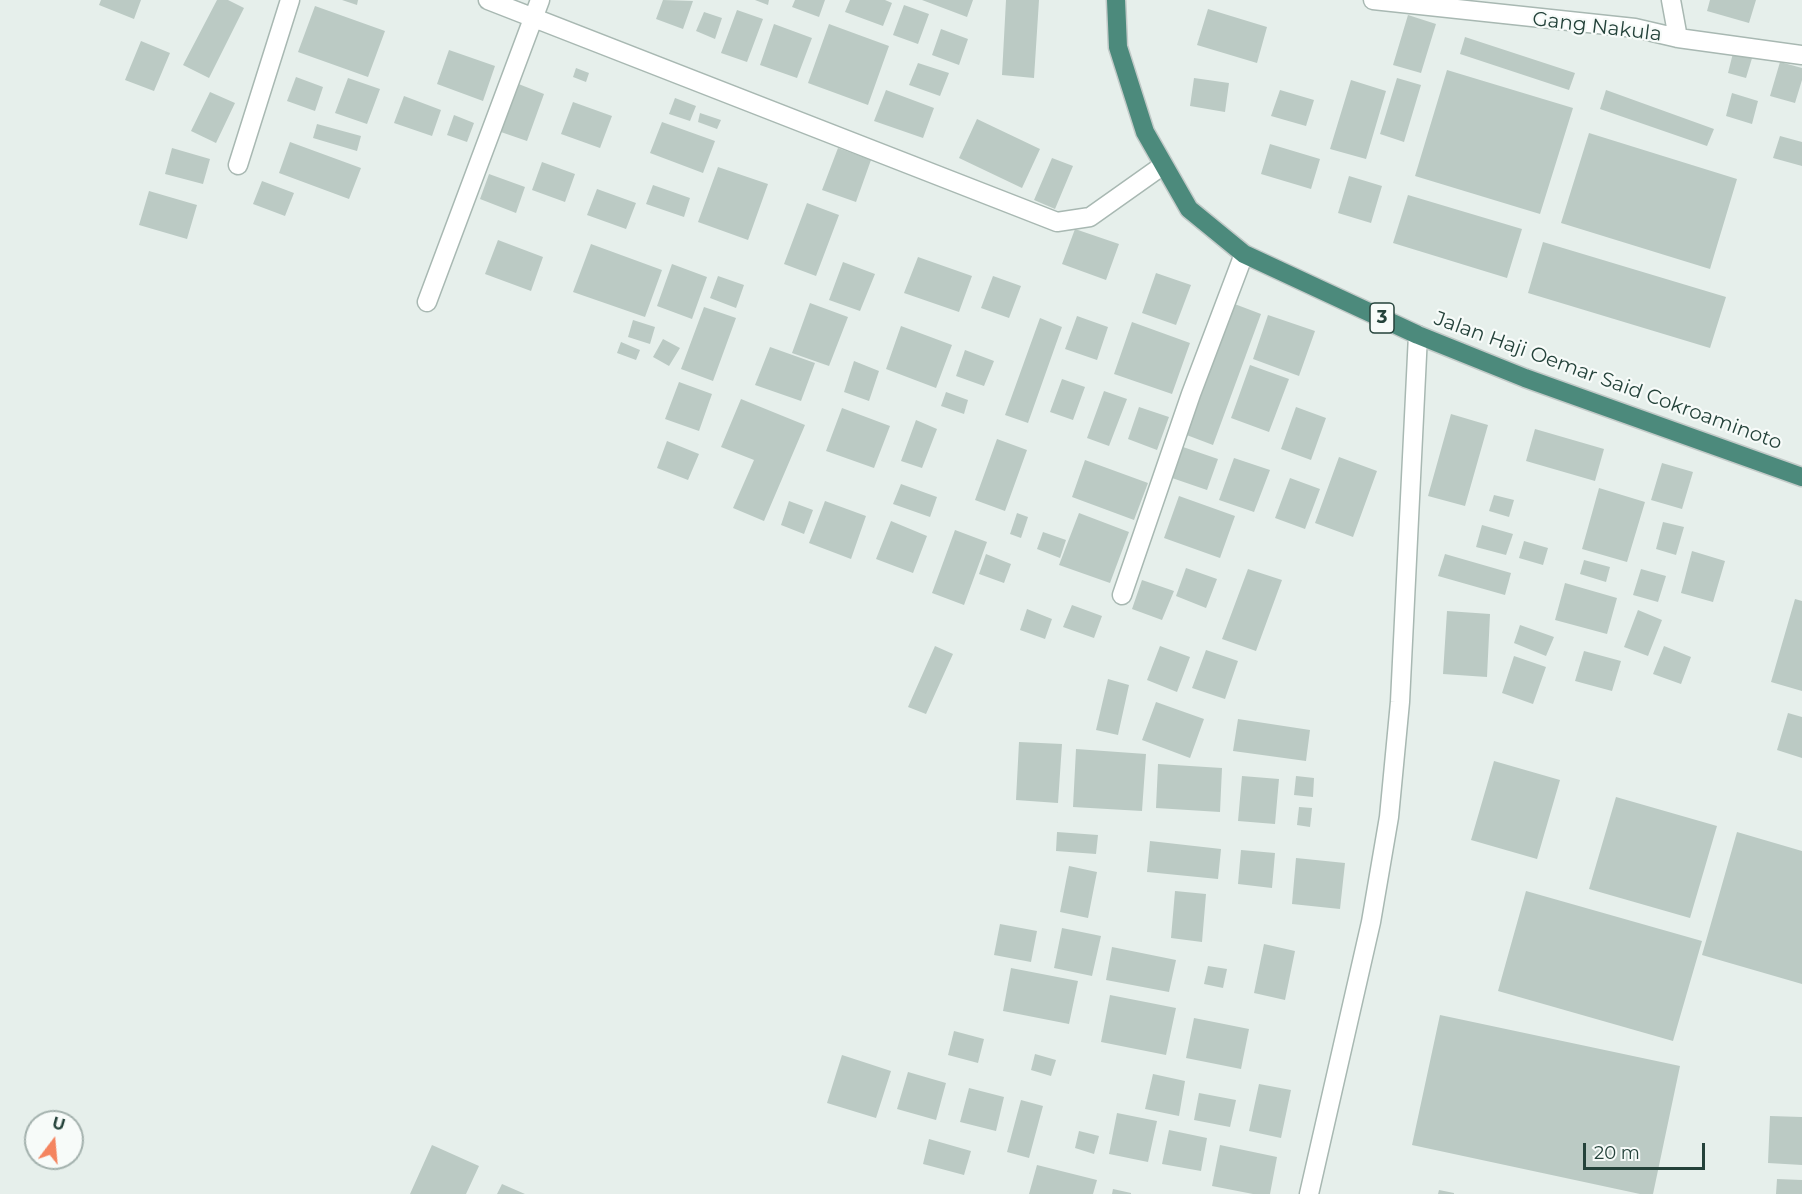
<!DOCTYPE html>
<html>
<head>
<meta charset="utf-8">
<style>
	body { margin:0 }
	#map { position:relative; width:1802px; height:1194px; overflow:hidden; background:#e6efeb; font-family:Montserrat,sans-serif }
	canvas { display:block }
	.north { position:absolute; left:24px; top:1110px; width:60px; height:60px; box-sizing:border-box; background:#f7fbf9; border:2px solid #a3b1ad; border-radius:50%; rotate:16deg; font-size:16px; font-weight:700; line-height:24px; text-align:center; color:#24423a }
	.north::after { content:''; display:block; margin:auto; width:21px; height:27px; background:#f4845f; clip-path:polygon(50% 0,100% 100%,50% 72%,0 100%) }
	.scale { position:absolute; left:1583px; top:1143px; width:122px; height:27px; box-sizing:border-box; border:3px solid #24423a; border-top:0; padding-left:8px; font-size:18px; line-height:21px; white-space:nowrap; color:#24423a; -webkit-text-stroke:4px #f7fbf9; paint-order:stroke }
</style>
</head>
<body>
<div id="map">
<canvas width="1802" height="1194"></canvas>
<div class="north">U</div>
<div class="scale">20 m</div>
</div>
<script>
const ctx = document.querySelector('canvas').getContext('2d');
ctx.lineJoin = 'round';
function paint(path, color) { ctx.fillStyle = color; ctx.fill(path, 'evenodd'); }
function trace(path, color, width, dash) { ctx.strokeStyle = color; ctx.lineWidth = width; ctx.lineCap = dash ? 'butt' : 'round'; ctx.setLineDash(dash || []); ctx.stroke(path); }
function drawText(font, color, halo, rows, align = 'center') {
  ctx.font = font + ' Montserrat,sans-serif'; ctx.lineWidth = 4.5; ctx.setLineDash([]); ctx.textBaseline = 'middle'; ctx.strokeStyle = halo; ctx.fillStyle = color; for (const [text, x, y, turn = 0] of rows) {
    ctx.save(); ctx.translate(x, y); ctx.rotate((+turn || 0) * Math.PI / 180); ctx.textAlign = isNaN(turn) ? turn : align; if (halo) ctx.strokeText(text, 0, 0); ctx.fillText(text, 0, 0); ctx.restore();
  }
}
paint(new Path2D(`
	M101,0H141L134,19L99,5Z
	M217,0H228L244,8L209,78L183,65Z
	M342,0H358L357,5Z
	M663,0L693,1L683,29L656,19Z
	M755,0H769L768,5Z
	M795,0H825L819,17L792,7Z
	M850,0H885L892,3L883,26L845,12Z
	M922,0H973L967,17Z
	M1006,0H1039L1034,78L1002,75Z
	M1710,0H1756L1749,23L1707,11Z
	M904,5L929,14L918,44L893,35Z
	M315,6L385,31L368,77L298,52Z
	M1208,9L1267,27L1257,63L1197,45Z
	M737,10L763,19L747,62L721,53Z
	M704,12L722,18L715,39L696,31Z
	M1408,15L1436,24L1421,73L1393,65Z
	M774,24L812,38L797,78L760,65Z
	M829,24L889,46L868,105L808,83Z
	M941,29L968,39L959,65L932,55Z
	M1465,37L1575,73L1569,90L1460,54Z
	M141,41L170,53L154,91L125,80Z
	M1734,49L1753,55L1746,78L1728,73Z
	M449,50L495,66L483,101L437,84Z
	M1780,62L1802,68V80L1795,103L1770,96Z
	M918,63L949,73L940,96L909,85Z
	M576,68L589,73L586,82L573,77Z
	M1447,70L1573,108L1540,214L1415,176Z
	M296,77L323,87L315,111L287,101Z
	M348,78L380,89L367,124L335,113Z
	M1194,78L1229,83L1225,112L1190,106Z
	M1397,78L1421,85L1404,142L1380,134Z
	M1351,80L1386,91L1366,159L1330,149Z
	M516,83L544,94L527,141L498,131Z
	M886,90L934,108L923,138L874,121Z
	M1280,90L1314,100L1306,126L1271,116Z
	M1606,90L1714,129L1707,146L1600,109Z
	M210,92L235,103L216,143L191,131Z
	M1732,93L1758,101L1752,124L1726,116Z
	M404,96L441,110L432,136L394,123Z
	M675,98L696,106L690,121L669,114Z
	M573,102L612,116L600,148L561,134Z
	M700,113L721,120L717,129L698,122Z
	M454,115L474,123L467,142L447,135Z
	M977,119L1040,149L1022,188L959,158Z
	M662,122L715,141L703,173L650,153Z
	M317,124L361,136L357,151L313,138Z
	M1589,133L1737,179L1710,269L1561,223Z
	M1780,136L1802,142V166L1773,158Z
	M290,142L361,168L349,199L279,173Z
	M1270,144L1320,159L1311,189L1261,174Z
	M172,148L210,159L203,184L165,174Z
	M838,148L871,160L856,202L822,190Z
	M1052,158L1073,166L1055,209L1034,200Z
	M542,162L575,174L565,202L532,190Z
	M718,167L768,184L748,240L698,222Z
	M489,174L525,187L516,213L480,199Z
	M1349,176L1382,186L1371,223L1338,213Z
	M262,181L294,193L285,216L253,204Z
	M653,185L690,198L684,217L646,204Z
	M597,189L636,203L626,229L587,215Z
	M149,191L197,205L187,239L139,225Z
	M1408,195L1522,229L1507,278L1393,243Z
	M807,203L839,215L816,276L784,264Z
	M1075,229L1119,244L1106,280L1062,264Z
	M498,240L543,257L531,291L485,274Z
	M1543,242L1726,297L1710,348L1528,293Z
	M591,244L662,270L645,317L573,292Z
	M918,257L972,276L959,312L904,293Z
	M843,262L875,274L860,311L829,300Z
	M672,264L707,277L692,319L657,306Z
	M1156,273L1191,285L1176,325L1142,313Z
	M718,276L744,285L736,308L710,298Z
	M993,276L1021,286L1009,318L981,308Z
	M810,303L848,317L829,366L792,353Z
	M1232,303L1261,314L1213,445L1184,434Z
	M704,307L736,318L713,381L681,369Z
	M1268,315L1315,331L1299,376L1253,359Z
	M1077,316L1108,327L1097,360L1065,349Z
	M1040,318L1062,327L1028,423L1005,415Z
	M633,320L655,327L650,344L628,337Z
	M1132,322L1190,343L1172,394L1114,374Z
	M901,326L952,345L936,388L886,369Z
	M663,339L680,348L669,366L653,357Z
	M621,342L640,350L636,360L617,353Z
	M770,347L815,363L801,401L755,385Z
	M965,350L994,361L984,386L956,376Z
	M854,361L879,371L869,401L844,392Z
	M1250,365L1289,379L1269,432L1231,418Z
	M1062,379L1085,387L1073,420L1050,412Z
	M679,382L712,394L699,431L665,419Z
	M1104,391L1127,399L1109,446L1087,438Z
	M946,392L968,400L964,414L941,406Z
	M741,399L805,425L764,521L733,508L754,460L721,447Z
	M1139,407L1169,417L1157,450L1128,439Z
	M1296,407L1326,418L1311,460L1281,449Z
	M842,408L890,426L874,468L826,451Z
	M1451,414L1488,425L1465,506L1428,496Z
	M916,420L937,429L922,468L901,461Z
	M1535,429L1604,449L1595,481L1526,461Z
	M997,439L1027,450L1005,511L975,500Z
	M667,441L699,454L688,480L657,468Z
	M1183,447L1218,459L1207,490L1172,478Z
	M1339,457L1377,471L1353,537L1315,523Z
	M1234,458L1270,470L1254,512L1219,500Z
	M1085,460L1148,483L1134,520L1072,497Z
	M1662,463L1693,472L1682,509L1651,500Z
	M1290,478L1320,489L1305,529L1275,518Z
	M901,484L937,497L930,517L893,504Z
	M1599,488L1645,502L1627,562L1582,549Z
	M1494,495L1514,500L1509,517L1489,511Z
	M1179,496L1235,516L1220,558L1164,538Z
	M789,501L813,510L804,534L781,525Z
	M825,501L866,516L851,559L809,543Z
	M1017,513L1028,517L1021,538L1010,534Z
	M1079,513L1129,532L1110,583L1059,565Z
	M891,521L927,536L913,573L876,559Z
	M1663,522L1684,527L1676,555L1656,549Z
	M1482,525L1513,534L1506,555L1476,547Z
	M955,530L987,542L964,605L932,593Z
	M1043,532L1066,540L1060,558L1037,549Z
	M1524,541L1548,548L1543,565L1519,558Z
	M1692,551L1725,561L1713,602L1681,593Z
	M986,554L1011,564L1004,583L979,574Z
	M1445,554L1511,573L1505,595L1438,576Z
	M1584,560L1610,567L1606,582L1580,574Z
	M1186,568L1217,579L1206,608L1176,596Z
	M1248,569L1282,580L1256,651L1222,639Z
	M1641,569L1666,576L1658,602L1633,595Z
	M1142,580L1174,591L1162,620L1132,609Z
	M1565,583L1617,598L1607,634L1555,620Z
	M1795,599L1802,601V691L1771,682Z
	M1072,605L1102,616L1094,638L1063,627Z
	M1027,609L1052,619L1045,639L1020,630Z
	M1638,610L1662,620L1648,656L1624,647Z
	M1447,611L1490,614L1487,677L1443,674Z
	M1520,625L1554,637L1546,656L1514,643Z
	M935,646L953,654L926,714L908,707Z
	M1160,646L1190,657L1177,692L1147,680Z
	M1664,646L1691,657L1681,684L1653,674Z
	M1206,650L1238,661L1225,699L1192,688Z
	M1584,651L1621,661L1612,691L1575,681Z
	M1514,656L1546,667L1533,704L1502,693Z
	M1108,679L1129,685L1118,735L1096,730Z
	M1156,702L1204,719L1190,758L1142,740Z
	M1788,713L1802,717V758L1777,750Z
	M1238,719L1310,730L1306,761L1233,751Z
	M1019,742L1062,744L1058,803L1016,800Z
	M1076,749L1146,754L1142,811L1073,807Z
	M1494,761L1560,780L1537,859L1471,840Z
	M1158,764L1222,768L1220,812L1156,808Z
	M1242,776L1279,779L1275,824L1238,821Z
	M1296,776L1314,778L1313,797L1294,795Z
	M1616,797L1717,826L1690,918L1589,889Z
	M1299,807L1312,808L1310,827L1297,825Z
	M1057,832L1098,835L1096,854L1056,851Z
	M1737,832L1802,851V984L1702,955Z
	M1150,841L1221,849L1218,879L1147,872Z
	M1241,850L1275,853L1272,888L1238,884Z
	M1296,858L1345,863L1340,909L1292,904Z
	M1069,866L1097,872L1088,918L1060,912Z
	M1175,891L1206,894L1202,942L1171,938Z
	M1526,891L1702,941L1673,1041L1498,991Z
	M1000,924L1037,931L1031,962L994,955Z
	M1062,928L1101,936L1092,976L1054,968Z
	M1264,944L1295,951L1285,1000L1254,993Z
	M1112,947L1176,960L1169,992L1106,980Z
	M1208,966L1227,969L1223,988L1204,984Z
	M1011,968L1078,981L1069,1024L1003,1011Z
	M1110,995L1176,1008L1166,1055L1101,1042Z
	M1440,1015L1680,1066L1653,1194H1640L1412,1145Z
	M1194,1018L1249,1029L1241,1069L1186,1058Z
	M954,1031L984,1039L978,1063L948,1055Z
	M1035,1054L1056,1060L1051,1076L1031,1070Z
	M842,1055L891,1071L876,1118L827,1103Z
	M908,1072L946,1083L936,1120L897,1109Z
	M1153,1074L1185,1081L1179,1116L1145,1109Z
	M1259,1084L1291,1090L1281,1138L1249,1131Z
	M969,1088L1004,1097L996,1131L960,1122Z
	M1199,1093L1236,1100L1230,1127L1194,1120Z
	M1021,1100L1043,1106L1029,1158L1007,1152Z
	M1117,1113L1157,1121L1148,1162L1109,1154Z
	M1770,1116L1802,1117V1165L1768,1163Z
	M1169,1130L1207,1138L1201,1171L1162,1164Z
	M1079,1131L1099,1136L1094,1154L1075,1148Z
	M929,1139L971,1151L964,1175L923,1164Z
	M432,1145L479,1166L466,1194H410Z
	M1220,1145L1277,1157L1270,1194H1253L1212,1186Z
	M1037,1165L1097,1180L1093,1194H1029Z
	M1777,1179L1802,1180V1194H1776Z
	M502,1184L525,1194H497Z
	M1113,1189L1131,1193V1194H1112Z
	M1439,1190L1454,1193V1194H1438Z`), '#bbcac4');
const minor = new Path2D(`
	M488,0L1057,222L1090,217L1162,166
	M1373,0L1635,28L1678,38L1802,55
	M1671,0L1678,38
	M238,165L290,0
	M427,302L540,0
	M1122,595L1191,394L1244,254
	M1309,1194L1371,922L1389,817L1400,702L1418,335`);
const trunk = new Path2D(`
	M1116,0L1118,47L1145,132L1189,209L1244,254L1418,335L1525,378L1802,477`);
trace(minor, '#a8b8b2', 21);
trace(trunk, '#c2cac8', 21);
trace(minor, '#fff', 18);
trace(trunk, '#4c8a7c', 18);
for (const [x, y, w] of [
	[1382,318,24]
]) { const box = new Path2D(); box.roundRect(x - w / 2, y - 15, w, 30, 4.5); ctx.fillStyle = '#f7fbf9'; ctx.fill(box); trace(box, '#24423a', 1.5); }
drawText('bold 18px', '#24423a', null, [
	["3",1382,318]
]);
drawText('20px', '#24423a', '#f7fbf9', [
	["Gang Nakula",1597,27,7],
	["Jalan Haji Oemar Said Cokroaminoto",1608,381,20]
]);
</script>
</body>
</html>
